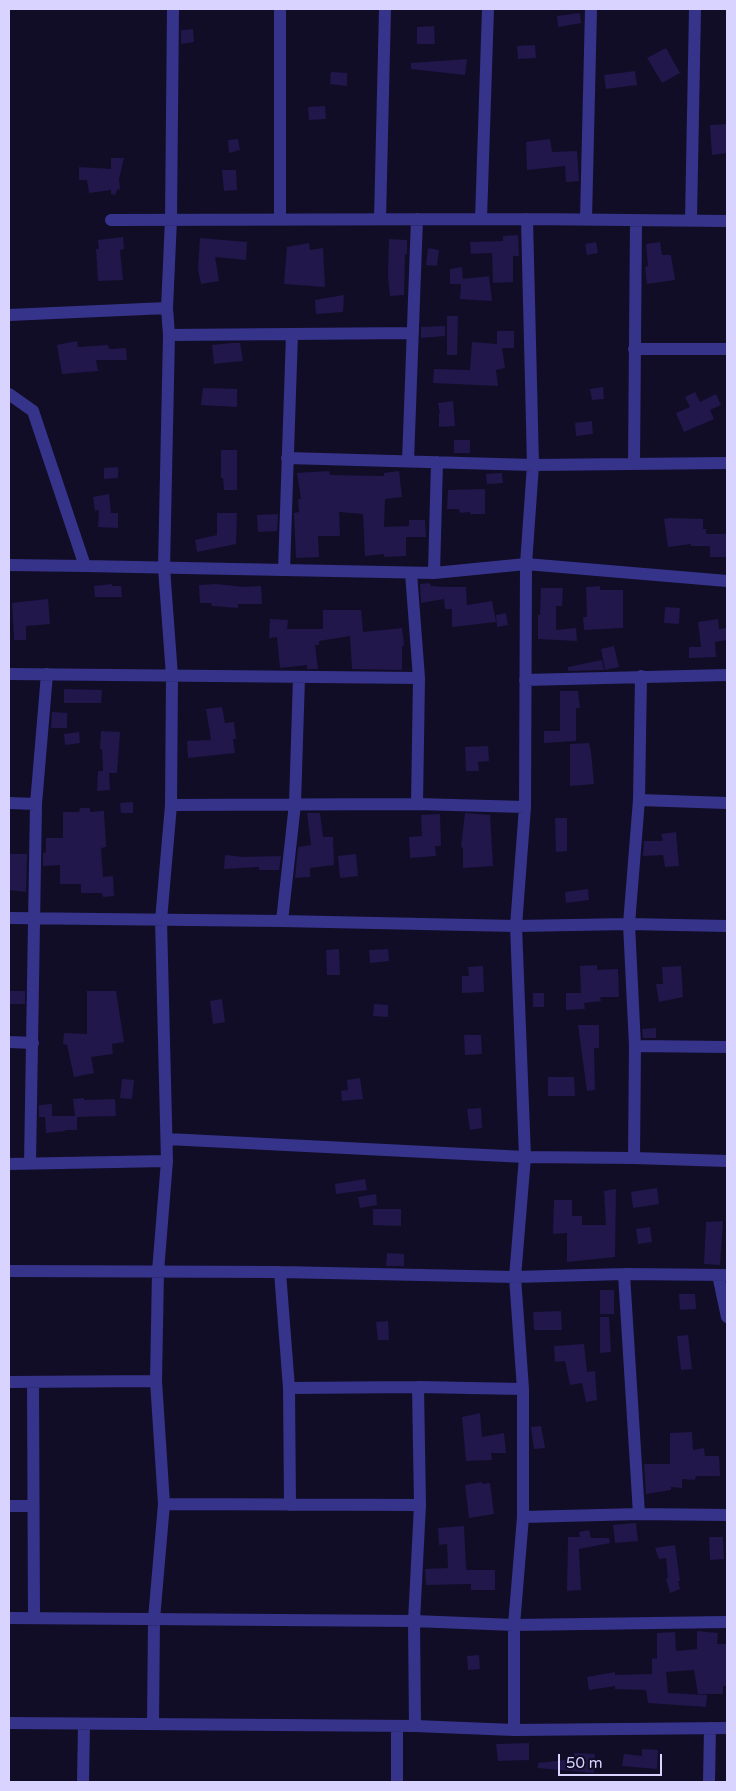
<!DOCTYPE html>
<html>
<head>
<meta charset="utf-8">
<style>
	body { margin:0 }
	#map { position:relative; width:736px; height:1791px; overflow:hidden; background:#110d27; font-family:"Varela Round",sans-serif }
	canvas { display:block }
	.frame { position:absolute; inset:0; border:10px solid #d8d3ff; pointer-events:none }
	.scale { position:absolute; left:558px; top:1754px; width:104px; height:22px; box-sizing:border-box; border:2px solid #d8d3ff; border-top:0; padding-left:6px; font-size:15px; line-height:18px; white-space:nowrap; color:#d8d3ff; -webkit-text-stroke:4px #110d27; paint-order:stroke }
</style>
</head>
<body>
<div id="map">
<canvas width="736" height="1791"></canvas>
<div class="frame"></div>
<div class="scale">50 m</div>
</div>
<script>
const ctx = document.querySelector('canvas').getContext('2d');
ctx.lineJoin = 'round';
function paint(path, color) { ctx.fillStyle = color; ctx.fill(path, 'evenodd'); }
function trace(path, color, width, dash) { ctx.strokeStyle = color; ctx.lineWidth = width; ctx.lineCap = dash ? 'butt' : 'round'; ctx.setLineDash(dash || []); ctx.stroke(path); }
paint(new Path2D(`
	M580,13L581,23L558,27L557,16Z
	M434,26L435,44H417V27Z
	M193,29L194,42L181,44V30Z
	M535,45L536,58L518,59L517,46Z
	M666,48L680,73L662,83L647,58Z
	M467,59L465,75L411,69V63Z
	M635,71L637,85L606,89L604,75Z
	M331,72L347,73V86L330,84Z
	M325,106L326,119L309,120L308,107Z
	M727,124V153L712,155L710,125Z
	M238,139L240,150L229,153L228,140Z
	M550,139L552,152L577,151L579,181L566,182L565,166L527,170L526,142Z
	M111,158H124L119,179L120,189L117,190L115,195L111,194V190L89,193L87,180H79V167L111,169Z
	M222,170H236L237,190L224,191Z
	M518,235L519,256H513V282L493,283L492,253L471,254L470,242L503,241V236Z
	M123,237L124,249L120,250L123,280L98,281L96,249H99L98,240Z
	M200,238L247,242L246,260L215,257L219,281L201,284L198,269Z
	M389,239L407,240V254H405L404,295L390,296L388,275Z
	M596,242L598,253L587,255L585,244Z
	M660,242L662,255H671L675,280L647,284L645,267L648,266L646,244Z
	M309,243L310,250L323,248L325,287L284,284L287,247Z
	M428,248L439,250L437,266L426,265Z
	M462,267L463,279L489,276L492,301L460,299L461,284H450V269Z
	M344,295L343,312L316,314L315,300Z
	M447,316H458L457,355H447Z
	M445,326V336L421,338V327Z
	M497,331H514V348H502L505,368L496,370L498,386L433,383L434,369L470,370L472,342L497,344Z
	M77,341L78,347L108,345L109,349L126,348L127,360H96L98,371L62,374L57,345Z
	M232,343H240L243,361L214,364L212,345Z
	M603,387L604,399L592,400L590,389Z
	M203,388L237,389V407L201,405Z
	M695,392L700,402L716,394L721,405L710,410L714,419L684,432L676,413L690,407L685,397Z
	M453,401L455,426L439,427V413H440L438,403Z
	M592,421L593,434L576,436L575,423Z
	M454,440H470V453H454Z
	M221,450H237V490H224L223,478H221Z
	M118,467V478L104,479V468Z
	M329,471L330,475L384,476V473L399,471L402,497L385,499L384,527L409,526V520H425L426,537H406V556L384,557V554L365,556L363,514L339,512L340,536H318L319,557L296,558L294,513L299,512L298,499H301L297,473Z
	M502,473L503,483L487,484L486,474Z
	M485,489V514H470V512L460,513L459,509H447L448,490Z
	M109,494L111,513H118V528L98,527L99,510L95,511L93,497Z
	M217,513H237L236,544L197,552L195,540L217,535Z
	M278,514L277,531L258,532L257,515Z
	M670,518L703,519V529H706V534H726V557H710V546H691V544L668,547L664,519Z
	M430,583L431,586L443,587H466L467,605L492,601L496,622L452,627V609H445L444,599L421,603L420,584Z
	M112,584V586H121L122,597H95L94,586Z
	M216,584L244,587L261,586L262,604H238V608L212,606L211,603H200L199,585Z
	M600,586V590H623V628L584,630L583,617H587L586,587Z
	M541,588H563L562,606H556V630L576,628L577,641L538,639V615H540Z
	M48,599L50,624L26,626V640H14L12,603Z
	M665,607L680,608L679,624L664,623Z
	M323,610H361L363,632L402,628L404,646H402V670L352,669L350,636L319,641V645H315L318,669H307V665L280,668L277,637L269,638L270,619L288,620L287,629H323Z
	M506,613L508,625L497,627L496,615Z
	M718,619L719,629L727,628V640L715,642L716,657L689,658V647H701L698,622Z
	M614,646L619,667L605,670L601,649Z
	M602,660L604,670L568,671V667Z
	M64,689L102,690L101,703H64Z
	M560,691H578L580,708H576V741L544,743V731H560Z
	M222,707L225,723L234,722L236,739H233L235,753L188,758L187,741L211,740L206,709Z
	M52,712L67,713V728H51Z
	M101,731L120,732L117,773H109L110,790L97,791L98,771H103L102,749H100Z
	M79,732L80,743L65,745L64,734Z
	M589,743L591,752L594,784L570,786V744Z
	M488,746L489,761L478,762L479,771H466L465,747Z
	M133,802V813H121L120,803Z
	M80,808H90V812L104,811L106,847L101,848L103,877L113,876L114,896L103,897L102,893H81V884H60V865L43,866V853H46V838H63V812H79Z
	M307,813H320L323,837H333L334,865L310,868V877L295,878L298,847L311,845Z
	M465,813L490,815L493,866L463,868V848L461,847Z
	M440,814L441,846H435L436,856L410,858L409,837L422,836L421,815Z
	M555,818H567V851L556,852Z
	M676,832L679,866L665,867L663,855L643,856L644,841H663L661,834Z
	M9,854H27L26,892L9,890Z
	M356,854L358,876L340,878L338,856Z
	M225,855L243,857L281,856L279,870H259V867L224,869Z
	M588,889L589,900L566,903L565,892Z
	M339,949L340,975H327L326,950Z
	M388,949L389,961L370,963L369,950Z
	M597,965V970L618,969L619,997H600L601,1001L584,1003L585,1009L566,1010V993H581L580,966Z
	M483,966L484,992L462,993V976H469L468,967Z
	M681,966L683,997L659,1002L656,984H663L662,967Z
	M9,991H25V1004H9Z
	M87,991H116L124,1042L112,1044L113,1054L91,1057L94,1073L74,1077L67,1045L63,1044L64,1033L87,1034Z
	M533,993H544V1007H533Z
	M222,999L225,1022L213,1024L210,1001Z
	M374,1004L388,1005V1017L373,1016Z
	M578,1025H599V1048H594L595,1090L587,1091Z
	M656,1028V1038H643L642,1029Z
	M464,1035H481L482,1054L465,1055Z
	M548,1077H574L575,1096H548Z
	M360,1078L363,1099L342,1101L341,1091L348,1090L347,1080Z
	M122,1079L134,1080L132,1099L120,1098Z
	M84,1098V1100L115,1099L116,1116L77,1117V1130H65V1131L46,1133L45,1117H39V1105L52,1104V1116H75L73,1099Z
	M481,1108L482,1128L470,1130L467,1109Z
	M365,1179L367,1190L336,1194L335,1184Z
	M657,1188L659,1204L633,1208L631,1192Z
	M616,1189L615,1257L567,1262V1233L553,1234L554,1200H572V1216H582V1225H606L604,1191Z
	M376,1194L377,1205L360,1208L358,1197Z
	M373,1209H401V1226L373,1225Z
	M723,1221L720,1265L704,1264L706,1222Z
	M650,1227L652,1242L638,1244L636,1229Z
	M387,1253L404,1254V1266H386Z
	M600,1290H614V1314H600Z
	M679,1294H695L696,1309L680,1310Z
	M561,1311L562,1330H534L533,1312Z
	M600,1317H609L611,1352L600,1353Z
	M388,1321L389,1340H378L376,1322Z
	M688,1335L692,1369L681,1370L677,1336Z
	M584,1344L587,1372L595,1371L597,1400L586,1402L582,1383L570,1385L565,1361L555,1362L554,1346Z
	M480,1413L482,1437L504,1433L506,1453H491L492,1460L466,1461L462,1417Z
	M541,1426L545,1448L534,1449L531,1427Z
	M692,1432L693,1450L704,1448L705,1456H719L720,1476H696L695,1480L682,1479V1488L671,1487V1490L646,1494L644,1464H670V1433Z
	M482,1482V1484L490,1483L494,1514L469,1518L465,1485Z
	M636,1523L638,1541L615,1543L613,1525Z
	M464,1526L466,1568L467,1570H495V1590H471V1584L426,1585L425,1569L448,1568L447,1544L439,1545L438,1528Z
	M589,1530L591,1538H609L610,1543L579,1549L581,1590L567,1591L568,1537H580L579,1532Z
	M709,1537H723L724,1559L710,1560Z
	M675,1545L680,1581H678L680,1589L670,1593L666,1579L668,1578L666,1558L659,1559L655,1548Z
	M697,1631L718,1633L717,1644H727V1686H723V1694H698L694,1670L666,1672L668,1693L707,1695L706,1707L648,1703L646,1690L615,1689V1686L589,1690L587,1677L615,1672V1675L652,1674V1658L657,1659V1633L675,1632L676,1651L697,1649Z
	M479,1655L480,1669L468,1670L467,1656Z
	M529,1743V1760L498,1761L496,1744Z
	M642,1749L658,1750L657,1769L622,1766L624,1754L642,1756Z
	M574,1753L595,1754L594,1773L538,1768V1763L574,1759Z`), '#21174a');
trace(new Path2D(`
	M280,219V9
	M380,219L385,9
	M481,219L488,9
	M586,219L591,9
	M111,220L527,219L727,221
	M691,220L695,9
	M9,315L167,308
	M169,335L413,333
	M634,349H727
	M9,394L33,411L85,566L434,573L526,564L727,581
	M287,458L533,465L727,463
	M408,461L417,219
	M634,464L636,220
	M9,565L85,566
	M284,570L292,334
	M411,573L419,678L417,804
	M434,573L437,462
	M9,674L419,678
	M525,680L727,675
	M639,800L727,803
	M9,803L36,804
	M171,805L417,804L525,807
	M9,918L282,921L516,926L629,924L727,926
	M282,921L295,804L299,677
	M9,1042L33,1043
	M635,1046L727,1047
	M167,1139L525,1157L634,1158L727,1161
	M634,1158L635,1046L629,924L639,800L641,676
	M30,1163L36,804L47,674
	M9,1164L167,1161
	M9,1271L280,1272L515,1277L624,1274L727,1275
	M280,1272L289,1388L290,1505
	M624,1274L639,1514
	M718,1275L727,1317
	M9,1382L156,1381
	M33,1382L34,1618
	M289,1388L418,1387L523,1389
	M164,1504L420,1505
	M9,1506H33
	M523,1517L639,1514L727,1515
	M9,1618L414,1621L514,1625L727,1622
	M9,1723L415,1726L514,1730L727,1728
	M153,1724L154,1619L164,1504L156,1381L158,1271L167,1161L161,920L171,805L172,676L164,568L169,335L167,308L171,219L173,9
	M415,1726L414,1621L420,1505L418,1387
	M514,1730V1625L523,1517V1389L515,1277L525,1157L516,926L525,807L526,564L533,465L527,219
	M83,1782L84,1724
	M397,1782V1726
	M709,1782L710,1728`), '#36338b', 12);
</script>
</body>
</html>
